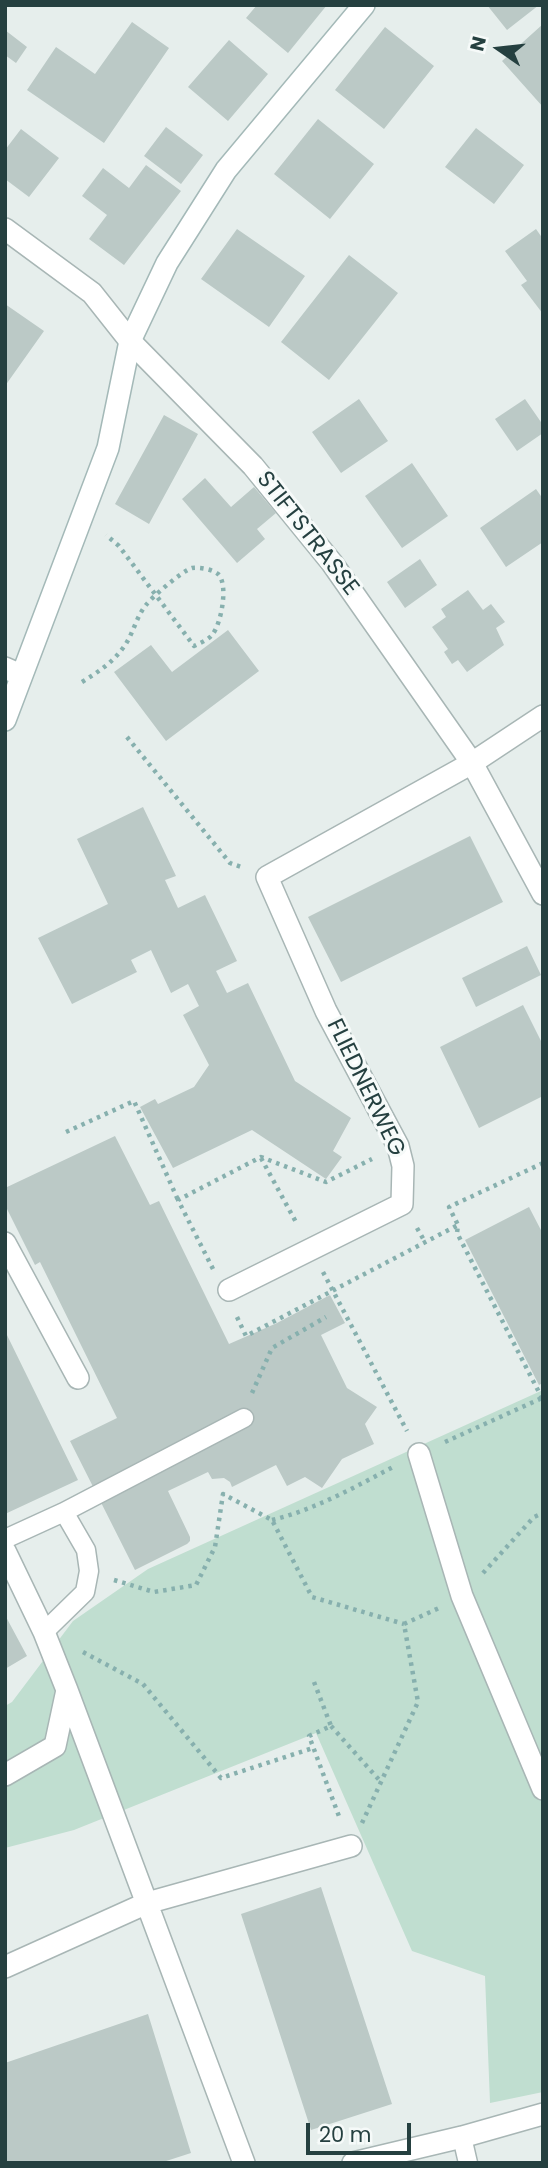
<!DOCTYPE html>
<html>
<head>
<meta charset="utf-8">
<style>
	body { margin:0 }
	#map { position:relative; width:548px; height:2168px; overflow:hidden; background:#e6eeec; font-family:Poppins,sans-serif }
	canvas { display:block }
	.frame { position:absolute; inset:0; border:7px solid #254040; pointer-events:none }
	.north { position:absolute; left:464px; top:14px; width:70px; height:70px; -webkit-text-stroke:5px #f6faf9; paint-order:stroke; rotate:284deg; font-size:19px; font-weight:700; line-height:28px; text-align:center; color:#254040 }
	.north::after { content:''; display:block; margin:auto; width:24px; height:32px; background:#254040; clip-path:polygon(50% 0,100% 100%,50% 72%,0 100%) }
	.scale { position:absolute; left:306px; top:2123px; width:105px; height:32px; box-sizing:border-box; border:4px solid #254040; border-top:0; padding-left:9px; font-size:21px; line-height:24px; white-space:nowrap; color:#254040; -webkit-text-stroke:5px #f6faf9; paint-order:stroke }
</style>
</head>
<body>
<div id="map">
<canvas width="548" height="2168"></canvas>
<div class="frame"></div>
<div class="north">N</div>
<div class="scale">20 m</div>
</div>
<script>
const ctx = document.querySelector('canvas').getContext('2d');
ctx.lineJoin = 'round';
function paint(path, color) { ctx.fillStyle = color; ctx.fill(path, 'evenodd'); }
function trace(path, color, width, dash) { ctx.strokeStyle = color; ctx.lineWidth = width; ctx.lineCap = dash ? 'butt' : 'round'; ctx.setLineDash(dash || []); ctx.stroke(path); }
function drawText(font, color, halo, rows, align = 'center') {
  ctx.font = font + ' Poppins,sans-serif'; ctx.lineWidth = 6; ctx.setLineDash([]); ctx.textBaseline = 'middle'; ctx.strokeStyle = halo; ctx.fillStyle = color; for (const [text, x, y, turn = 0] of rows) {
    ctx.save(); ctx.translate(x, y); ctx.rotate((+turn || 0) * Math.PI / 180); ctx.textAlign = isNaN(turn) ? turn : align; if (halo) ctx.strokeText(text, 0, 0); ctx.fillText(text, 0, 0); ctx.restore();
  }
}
paint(new Path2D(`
	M543,1390V2092L490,2103L485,1976L412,1951L316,1733L74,1830L5,1848V1706L12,1702L73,1621L148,1569Z`), '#c0ded0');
paint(new Path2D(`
	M257,5H327L288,53L246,18Z
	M487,5H539L507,30Z
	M132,22L169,48L104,143L27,90L56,47L95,74Z
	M543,24V107L502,61Z
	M385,27L434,66L384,129L335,90Z
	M5,30L27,47L16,63L5,55Z
	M229,40L268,74L228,121L188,87Z
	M318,119L374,164L330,219L274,174Z
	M166,127L203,155L181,184L144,156Z
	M476,128L524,165L494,204L445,167Z
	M21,129L59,158L29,197L5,179V150Z
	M146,165L181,191L124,265L89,239L107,215L82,196L103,168L129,188Z
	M237,229L305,276L269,327L201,279Z
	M536,229L543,239V314L521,285L527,281L505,251Z
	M349,255L398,293L329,380L281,342Z
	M5,304L44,331L5,386Z
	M359,399L388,441L341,473L312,432Z
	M525,399L543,425V433L517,451L495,419Z
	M164,415L198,434L149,524L115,504Z
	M412,463L448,516L402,548L365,496Z
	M205,478L231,507L254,487L276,513L257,529L265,539L237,563L182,499Z
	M536,489L543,499V542L506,567L480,528Z
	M420,559L437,585L405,608L387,582Z
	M468,590L483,610L491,604L505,622L496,628L504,645L467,672L458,660L452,664L444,652L448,649L432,627L446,617L441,609Z
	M228,630L259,671L166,741L114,672L151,645L172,672Z
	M143,807L176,876L165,880L178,908L205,895L237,961L216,971L227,993L248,983L295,1081L351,1118L333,1151L342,1157L326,1179L252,1130L173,1168L140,1107L155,1099L158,1104L194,1087L209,1065L183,1015L199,1006L188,984L171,993L151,950L131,960L137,972L72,1004L38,938L108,904L77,839Z
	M470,836L503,902L341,982L308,917Z
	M527,946L541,975L476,1007L462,978Z
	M523,1005L543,1045V1096L479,1128L440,1047Z
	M115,1136L150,1205L159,1201L229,1344L277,1323L330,1295L345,1323L321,1335L347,1388L377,1407L365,1424L374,1444L342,1459L322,1488L305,1477L287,1486L276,1465L232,1487L230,1482L224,1478L212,1479L208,1472L168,1491L190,1537V1541L187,1544L135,1570L70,1441L117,1418L40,1262L35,1265L5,1205V1188Z
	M529,1207L543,1234V1383L539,1385L465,1240Z
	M5,1331L78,1480L5,1514Z
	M5,1615L27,1656L5,1669Z
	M321,1887L392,2104L311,2130L241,1914Z
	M148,2014L191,2153L160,2163H5V2063Z`), '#bbc9c6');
const lane = new Path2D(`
	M64,1512L244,1418
	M5,1539L64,1512L86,1550L89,1571L85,1592L44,1632
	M462,2137L468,2163`);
const street = new Path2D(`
	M5,229L92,293L130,341L253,466L332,563L472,763L543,894
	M5,668L21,675
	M5,1243L78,1378
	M229,1290L402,1204L403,1166L398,1146L326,1011L267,877L472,763L543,716
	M419,1454L462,1596L543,1789
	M5,1551L44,1632L67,1690L244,2163
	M5,1775L55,1746L67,1690
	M5,1967L147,1903L351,1846
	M353,2163L462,2137L543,2114`);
const secondary = new Path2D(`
	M5,720L108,448L130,341L167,263L226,170L364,5`);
trace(lane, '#a8b6b5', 21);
trace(street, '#a8b6b5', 24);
trace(secondary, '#a4b9b8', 24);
trace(new Path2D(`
	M82,682C98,672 112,663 123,648C133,635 136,617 146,605C152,597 182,571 192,568C199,567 212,569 218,574C229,584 221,625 212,635C208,640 200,643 194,646L119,546L106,535
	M127,737L230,863L241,867
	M66,1132L134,1101L178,1200
	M261,1158L297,1224
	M543,1163L449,1207L458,1225L457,1233L543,1400
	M417,1228L425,1242
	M213,1269L178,1200L261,1157L326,1182L372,1159
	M323,1272L407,1431
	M237,1317L246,1336L458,1225
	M252,1393L272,1348L326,1317
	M445,1442L542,1398
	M272,1520C314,1510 355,1487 393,1467
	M483,1573L534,1517L543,1513
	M114,1580L154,1592L196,1585L215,1547L223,1494L272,1520L312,1597L404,1624
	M83,1652L143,1684L221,1778L313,1748
	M314,1682L331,1726L309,1736L340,1819
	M331,1726L381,1782
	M362,1823L418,1702L404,1624L439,1608`), '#87b0ae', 4.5, [3.5, 5]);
trace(lane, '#fff', 18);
trace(street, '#fff', 21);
trace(secondary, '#fff', 21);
drawText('23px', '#254040', '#f6faf9', [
	["STIFTSTRASSE",307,534,52],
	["FLIEDNERWEG",365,1088,64]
]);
</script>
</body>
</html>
